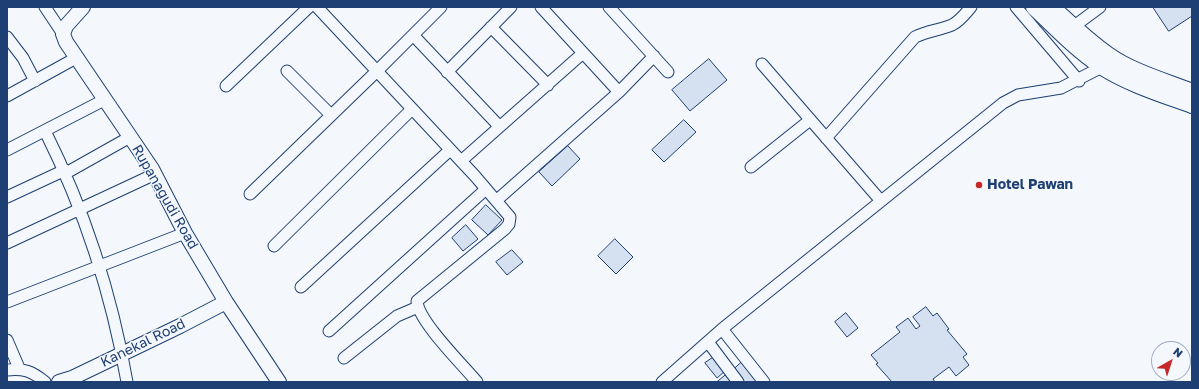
<!DOCTYPE html>
<html>
<head>
<meta charset="utf-8">
<style>
	body { margin:0 }
	#map { position:relative; width:1199px; height:389px; overflow:hidden; background:#f4f7fb; font-family:"Golos Text",sans-serif }
	canvas { display:block }
	.frame { position:absolute; inset:0; border:8px solid #1d3f73; pointer-events:none }
	.north { position:absolute; left:1151px; top:341px; width:40px; height:40px; box-sizing:border-box; background:#f4f7fb; border:1px solid #9eadc5; border-radius:50%; rotate:39deg; font-size:11px; font-weight:700; line-height:16px; text-align:center; color:#1d3f73 }
	.north::after { content:''; display:block; margin:auto; width:14px; height:18px; background:#c62828; clip-path:polygon(50% 0,100% 100%,50% 72%,0 100%) }
</style>
</head>
<body>
<div id="map">
<canvas width="1199" height="389"></canvas>
<div class="frame"></div>
<div class="north">N</div>
</div>
<script>
const ctx = document.querySelector('canvas').getContext('2d');
ctx.lineJoin = 'round';
function paint(path, color) { ctx.fillStyle = color; ctx.fill(path, 'evenodd'); }
function trace(path, color, width, dash) { ctx.strokeStyle = color; ctx.lineWidth = width; ctx.lineCap = dash ? 'butt' : 'round'; ctx.setLineDash(dash || []); ctx.stroke(path); }
function drawText(font, color, halo, rows, align = 'center') {
  ctx.font = font + ' "Golos Text",sans-serif'; ctx.lineWidth = 3; ctx.setLineDash([]); ctx.textBaseline = 'middle'; ctx.strokeStyle = halo; ctx.fillStyle = color; for (const [text, x, y, turn = 0] of rows) {
    ctx.save(); ctx.translate(x, y); ctx.rotate((+turn || 0) * Math.PI / 180); ctx.textAlign = isNaN(turn) ? turn : align; if (halo) ctx.strokeText(text, 0, 0); ctx.fillText(text, 0, 0); ctx.restore();
  }
}
const building = new Path2D(`
	M1153,7H1192V16L1169,31Z
	M709,59L727,80L690,111L672,90Z
	M684,120L696,132L664,162L652,150Z
	M568,146L580,159L552,186L539,172Z
	M486,205L502,220L488,235L472,220Z
	M466,225L478,239L463,251L452,238Z
	M615,239L633,257L616,274L598,256Z
	M512,250L523,262L507,275L496,262Z
	M926,307L933,316L937,313L949,329L947,330L967,354L963,357L969,365L956,376L949,367L933,379L935,382H892L876,364L878,363L871,355L900,332L896,327L908,318L916,329L920,326L913,317Z
	M846,313L858,328L847,337L835,322Z
	M714,357L725,371L717,378L705,363Z
	M742,362L756,380L754,382H741L732,371Z
	M727,374L734,382H717Z`);
paint(building, '#d5e0f0');
trace(building, '#1d3f73', 1);
const minor = new Path2D(`
	M45,7L63,34
	M317,7L475,176L510,217L509,224L505,229L417,301C418,321 463,365 477,382
	M541,7L619,92
	M609,7L668,72
	M1016,7L1079,81
	M491,27L548,85
	M1073,27L1100,7
	M413,35L499,126
	M7,37L23,58L35,81
	M762,64L881,201
	M287,71L331,115
	M447,72L511,7
	M226,86L309,7
	M7,96L76,58
	M45,131C84,209 112,296 127,382
	M826,138L915,37C927,31 940,30 952,25C960,21 965,14 971,7
	M7,150L104,100
	M461,161L583,53
	M751,167L810,120
	M66,173L130,137
	M250,194L377,71L441,7
	M7,197L65,170
	M497,200L619,92L654,56
	M7,243L155,174
	M274,246L412,109
	M301,287L450,150
	M7,302L185,233
	M722,329L764,382
	M329,331L486,189
	M7,340L19,368
	M708,342L738,382
	M344,358L397,316L418,307
	M7,370C23,368 32,371 45,382
	M662,382L722,329L1003,103L1018,95L1061,88L1098,69L1104,61`);
const major = new Path2D(`
	M83,7L66,26L63,34L66,42L152,169L185,233L226,302L279,382
	M59,382L72,378L180,326L226,302`);
const highway = new Path2D(`
	M1034,7C1055,27 1077,50 1101,66C1129,84 1162,94 1192,105
	M1052,7C1070,24 1088,41 1108,55C1132,72 1164,81 1192,92`);
trace(minor, '#1d3f73', 13);
trace(major, '#1d3f73', 16);
trace(highway, '#1d3f73', 18);
trace(minor, '#f4f7fb', 11);
trace(major, '#f4f7fb', 14);
trace(highway, '#f4f7fb', 16);
for (const [x, y, r, color] of [
	[979,185,4,"#c62828"]
]) { const dot = new Path2D(); dot.arc(x, y, r, 0, 2 * Math.PI); ctx.fillStyle = color; ctx.fill(dot); trace(dot, '#f4f7fb', 1.5); }
drawText('bold 14px', '#1d3f73', '#f4f7fb', [
	["Hotel Pawan",987,185]
], 'left');
drawText('14px', '#1d3f73', '#f4f7fb', [
	["Rupanagudi Road",165,197,60],
	["Kanekal Road",143,343,-26]
]);
</script>
</body>
</html>
